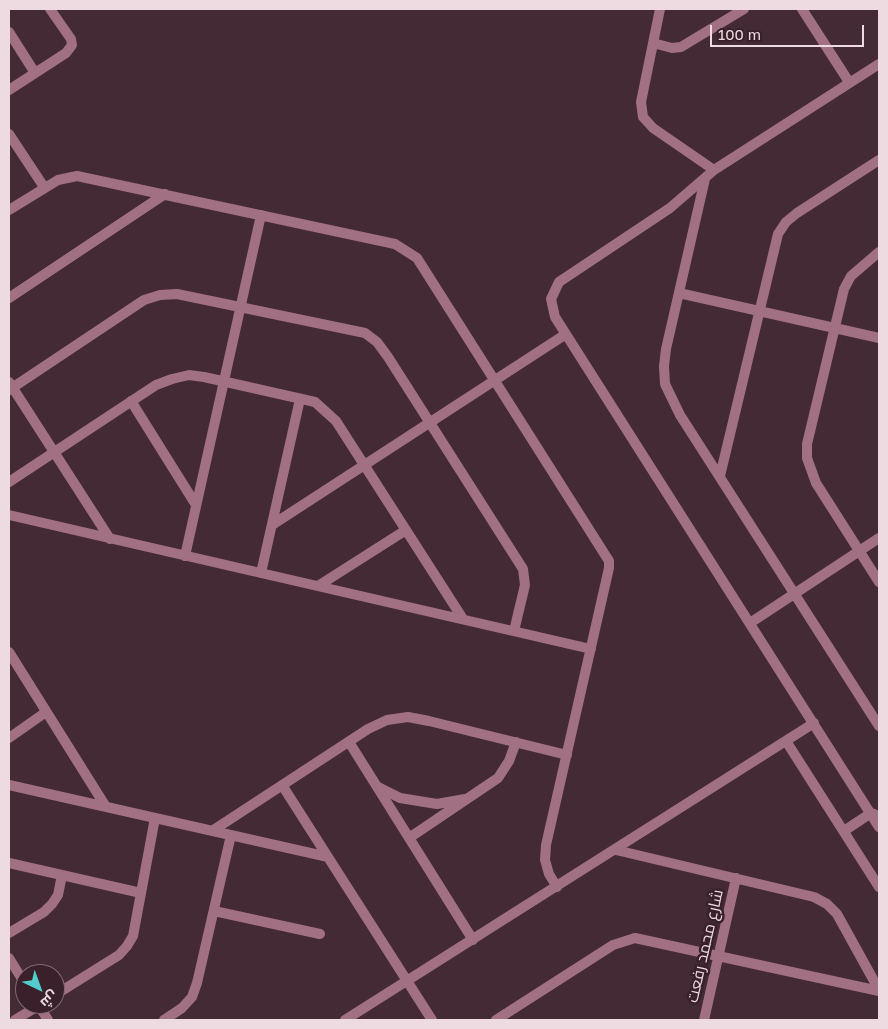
<!DOCTYPE html>
<html>
<head>
<meta charset="utf-8">
<style>
  body { margin:0 }
  #map { position:relative; width:888px; height:1029px; overflow:hidden; background:#442a34; font-family:"Golos Text",Cairo,sans-serif }
  canvas { display:block }
  .frame { position:absolute; inset:0; border:10px solid #eddbe1; pointer-events:none }
  .north { position:absolute; left:15px; top:964px; width:50px; height:50px; box-sizing:border-box; background:#39202a; border:1px solid #816b73; border-radius:50%; rotate:138deg; font-size:14px; font-weight:700; line-height:20px; text-align:center; color:#eddbe1 }
  .north::after { content:''; display:block; margin:auto; width:18px; height:22px; background:#53cdcb; clip-path:polygon(50% 0,100% 100%,50% 72%,0 100%) }
  .scale { position:absolute; left:710px; top:25px; width:154px; height:22px; box-sizing:border-box; border:2px solid #eddbe1; border-top:0; padding-left:6px; font-size:15px; line-height:18px; white-space:nowrap; color:#eddbe1; -webkit-text-stroke:4px #39202a; paint-order:stroke }
</style>
</head>
<body>
<div id="map">
<canvas width="888" height="1029"></canvas>
<div class="frame"></div>
<div class="north">ش</div>
<div class="scale">100 m</div>
</div>
<script>
const c = document.querySelector('canvas').getContext('2d');
c.lineJoin = 'round';
const poly = rows => new Path2D(rows.map(r => 'M' + r).join(''));
function stroke(path, color, width, dash) { c.strokeStyle = color; c.lineWidth = width; c.lineCap = dash ? 'butt' : 'round'; c.setLineDash(dash || []); c.stroke(path); }
function write(font, color, halo, rows, align = 'center') {
  c.font = font + ' "Golos Text",Cairo,sans-serif'; c.lineWidth = 5; c.setLineDash([]); c.textBaseline = 'middle'; c.strokeStyle = halo; c.fillStyle = color; for (const [text, x, y, turn = 0] of rows) {
    c.save(); c.translate(x, y); c.rotate((+turn || 0) * Math.PI / 180); c.textAlign = isNaN(turn) ? turn : align; if (halo) c.strokeText(text, 0, 0); c.fillText(text, 0, 0); c.restore();
  }
}
stroke(poly([
  [660,9,641,102,643,117,653,128,714,170],
  [802,9,849,82],
  [9,32,35,73],
  [653,43,672,48,681,47,744,9],
  [879,64,714,170,670,208,559,282,551,299,555,317,879,827],
  [9,90,66,53,72,45,71,39,50,9],
  [9,134,44,187],
  [705,179,666,349,664,366,665,384,680,415,879,726],
  [9,210,58,180,77,176,395,244,417,258,609,561,609,568,546,845,545,860,549,874,557,887],
  [879,252,851,276,844,289,807,444,807,458,816,483,879,582],
  [679,293,879,338],
  [9,298,165,194],
  [9,382,110,539],
  [9,390,144,300,160,295,177,294,365,333,377,342,388,357,523,569,525,585,514,631],
  [131,401,196,505],
  [720,476,778,234,786,222,797,213,879,160],
  [9,482,156,385,172,379,189,375,204,377,315,402,336,421,463,619],
  [9,515,591,649],
  [272,525,566,334],
  [185,556,261,215],
  [261,573,300,399],
  [318,586,406,530],
  [750,623,879,538],
  [9,652,106,807],
  [9,738,46,712],
  [786,741,879,887],
  [349,742,473,940],
  [9,785,328,857],
  [282,785,432,1020],
  [378,787,400,798,437,804,465,799],
  [212,831,368,729,387,720,408,717,429,721,567,755],
  [844,831,871,813,876,815],
  [409,838,498,778,509,761,516,742],
  [616,850,814,897,827,904,837,914,879,990],
  [9,863,141,893],
  [214,911,320,934],
  [9,933,44,912,52,904,58,895,62,875],
  [9,958,25,984],
  [55,995,119,955,127,946,133,936,155,818],
  [38,1004,48,1020],
  [15,1020,41,1004],
  [164,1020,182,1008,192,997,197,983,231,835],
  [345,1020,814,723],
  [496,1020,613,945,635,938,879,991],
  [704,1020,736,878]
]), '#a27083', 10);
write('16px', '#eddbe1', '#39202a', [
  ["شارع محمد رفعت",705,946,-77]
]);
</script>
</body>
</html>
